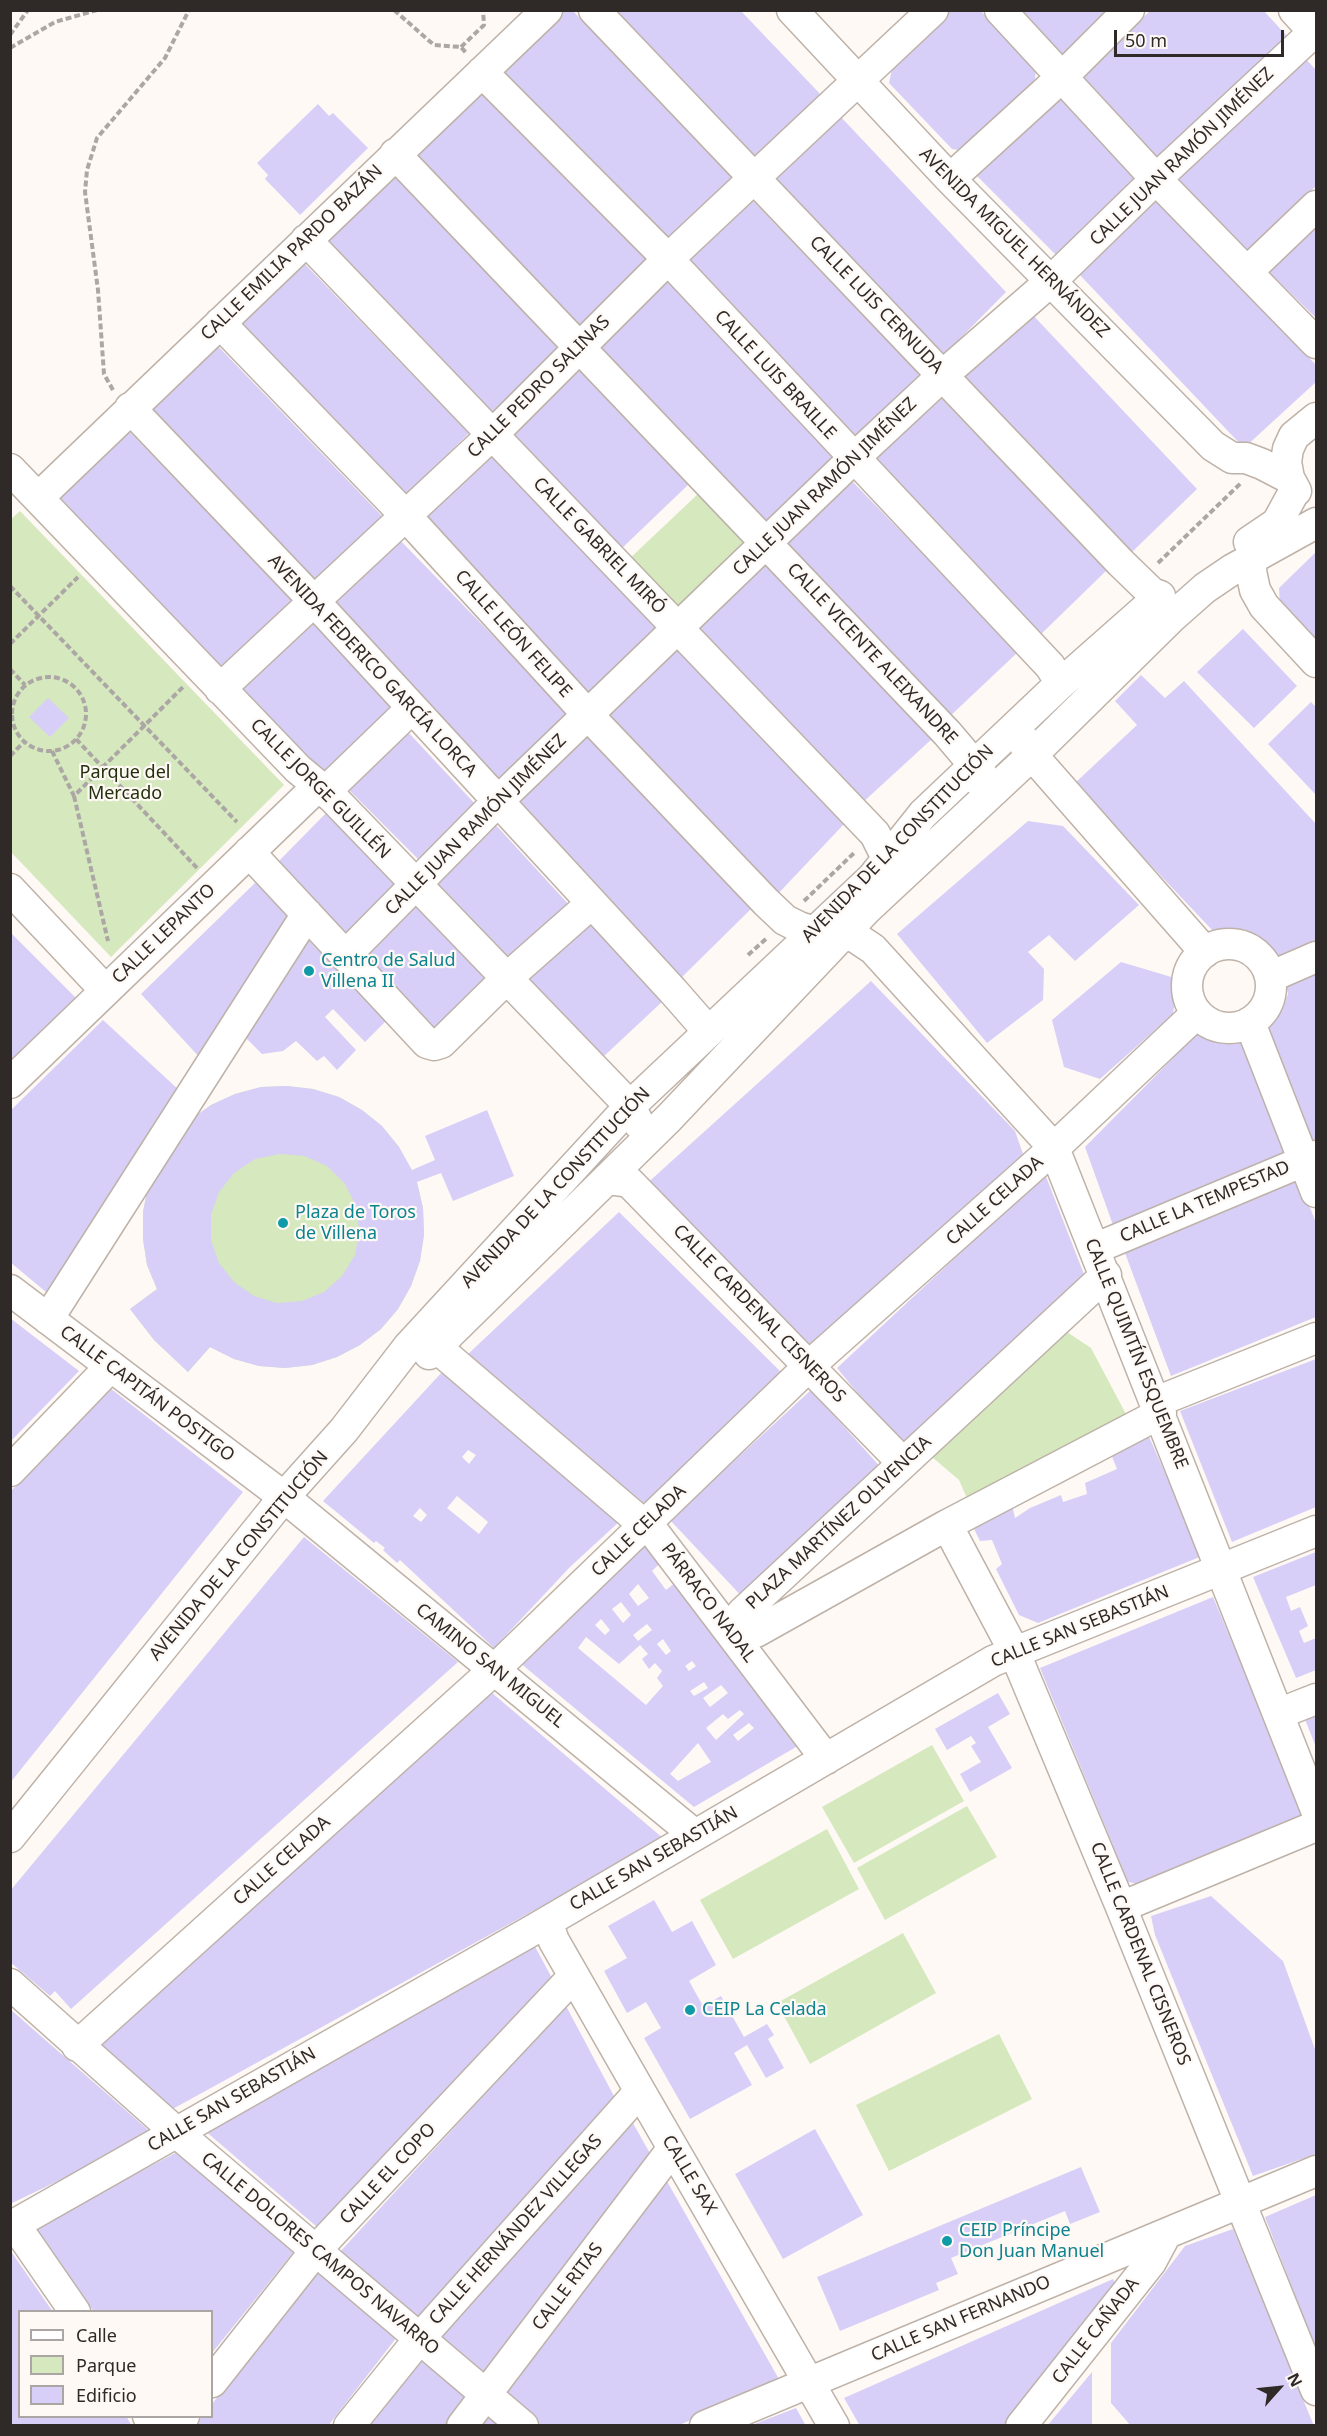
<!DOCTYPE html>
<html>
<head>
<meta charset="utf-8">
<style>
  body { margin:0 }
  #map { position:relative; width:1327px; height:2436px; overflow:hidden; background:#fef9f5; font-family:"Noto Sans",sans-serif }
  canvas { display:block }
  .frame { position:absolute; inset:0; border:12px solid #2f2a27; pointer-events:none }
  .legend { position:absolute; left:18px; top:2310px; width:195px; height:108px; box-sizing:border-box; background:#fef9f5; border:2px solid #aba6a3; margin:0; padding:8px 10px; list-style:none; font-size:18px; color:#2f2a27 }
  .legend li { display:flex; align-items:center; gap:12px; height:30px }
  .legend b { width:30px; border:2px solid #aba6a3 }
  .north { position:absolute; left:1249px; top:2358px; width:60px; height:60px; -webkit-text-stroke:4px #fef9f5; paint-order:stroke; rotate:63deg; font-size:16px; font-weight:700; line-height:24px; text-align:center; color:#2f2a27 }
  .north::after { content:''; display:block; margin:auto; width:21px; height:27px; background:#2f2a27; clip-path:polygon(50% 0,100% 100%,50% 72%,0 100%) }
  .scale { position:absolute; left:1114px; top:30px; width:170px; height:27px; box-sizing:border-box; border:3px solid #2f2a27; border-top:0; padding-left:8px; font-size:18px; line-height:21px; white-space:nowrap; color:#2f2a27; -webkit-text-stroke:4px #fef9f5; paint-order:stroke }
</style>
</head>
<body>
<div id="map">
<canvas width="1327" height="2436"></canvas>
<div class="frame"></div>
<ul class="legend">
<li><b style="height:8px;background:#fff"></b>Calle</li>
<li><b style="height:16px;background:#d5e8be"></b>Parque</li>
<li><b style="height:16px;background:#d7cff7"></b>Edificio</li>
</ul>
<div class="north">N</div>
<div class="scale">50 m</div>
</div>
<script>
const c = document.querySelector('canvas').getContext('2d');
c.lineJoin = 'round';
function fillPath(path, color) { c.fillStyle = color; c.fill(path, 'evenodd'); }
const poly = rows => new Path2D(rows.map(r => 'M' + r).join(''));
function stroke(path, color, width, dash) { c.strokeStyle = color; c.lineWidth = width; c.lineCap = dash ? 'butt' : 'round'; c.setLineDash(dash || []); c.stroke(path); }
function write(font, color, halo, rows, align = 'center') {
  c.font = font + ' "Noto Sans",sans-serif'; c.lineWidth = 4.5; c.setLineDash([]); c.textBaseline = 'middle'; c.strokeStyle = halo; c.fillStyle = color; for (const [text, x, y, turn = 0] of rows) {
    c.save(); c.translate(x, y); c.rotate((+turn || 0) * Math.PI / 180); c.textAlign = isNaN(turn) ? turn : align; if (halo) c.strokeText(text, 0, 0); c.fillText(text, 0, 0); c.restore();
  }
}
fillPath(poly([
  [699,493,745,540,674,614,626,562],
  [20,511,284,785,111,957,11,852,10,520],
  [287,1086,313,1089,339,1097,362,1110,382,1126,399,1147,417,1182,423,1208,424,1235,420,1261,411,1286,398,1309,381,1329,360,1345,337,1357,312,1365,285,1368,259,1366,234,1359,210,1347,188,1372,154,1340,130,1309,157,1289,147,1265,143,1239,143,1212,148,1186,190,1120,211,1105,235,1094,261,1087],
  [1061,1328,1091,1348,1128,1418,970,1505,959,1480,932,1457,943,1441],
  [932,1745,964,1801,854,1863,822,1807],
  [967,1806,997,1857,885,1920,857,1868],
  [827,1829,859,1889,733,1959,700,1900],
  [903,1933,936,1993,810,2064,777,2003],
  [999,2034,1032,2099,889,2171,856,2105]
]), '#d5e8be');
fillPath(poly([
  [563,10,572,10,736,180,663,248,499,71],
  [606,10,740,10,824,98,753,166],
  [949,10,980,10,1036,71,1034,86,965,151,952,149,889,83,892,69],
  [1018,10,1108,10,1061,56],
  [1151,10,1263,10,1287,36,1157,157,1078,80],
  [1303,56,1316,70,1316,186,1248,252,1175,182],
  [482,87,649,262,576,335,408,156],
  [1060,96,1137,179,1058,257,977,176],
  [318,104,329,116,333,113,368,148,300,215,265,179,268,175,257,163],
  [840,116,1006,292,938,361,769,180],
  [392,172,560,348,489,417,318,239],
  [1154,196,1316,365,1316,382,1244,448,1078,273],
  [752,200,921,376,853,444,681,265],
  [1316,224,1316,318,1268,271],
  [300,259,469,433,401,500,231,323],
  [665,278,835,457,764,525,593,349],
  [1030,312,1197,489,1131,553,958,375],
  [214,342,383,517,312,584,142,410],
  [577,366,689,484,619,551,505,434],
  [937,394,1107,570,1036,639,867,461],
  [124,426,295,603,221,673,52,493],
  [487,449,661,632,588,700,417,517],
  [850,479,1018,652,947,719,780,543],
  [397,537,567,712,496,784,326,603],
  [1316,552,1316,645,1280,606,1279,588],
  [763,562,933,738,861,804,691,630],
  [310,620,396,710,325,776,239,687],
  [1243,629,1297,686,1254,728,1197,672],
  [675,644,845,823,774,898,604,714],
  [1141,675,1165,698,1184,681,1316,824,1316,941,1277,958,1265,946,1244,937,1213,931,1074,784,1137,725,1115,701],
  [48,698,69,718,50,737,29,717],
  [1311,702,1316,707,1316,795,1268,744],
  [584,729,752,908,682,977,514,800],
  [408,732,477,806,421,862,347,788],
  [330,809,399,881,346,936,275,865],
  [1028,821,1063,826,1139,905,1075,961,1049,935,1028,952,1044,969,1043,1000,987,1043,897,934],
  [494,823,571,907,512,965,434,881],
  [256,882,296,915,202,1060,141,994],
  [418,901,495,977,436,1034,362,954],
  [589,921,663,1001,603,1057,527,977],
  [10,932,79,1001,10,1065],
  [303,934,386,1021,365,1042,333,1009,325,1017,356,1050,337,1070,324,1056,317,1061,296,1041,283,1051,262,1054,240,1032],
  [1121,962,1178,979,1173,1014,1100,1079,1064,1067,1052,1020],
  [1316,971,1316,1143,1312,1144,1268,1027,1282,1011,1288,994,1286,984],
  [871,981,1015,1131,1023,1154,810,1344,643,1187],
  [103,1020,179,1090,46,1292,10,1262,10,1111],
  [1198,1033,1242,1042,1288,1154,1113,1225,1085,1147],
  [287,1086,313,1089,339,1097,362,1110,382,1126,399,1147,412,1170,435,1160,425,1136,487,1110,514,1176,453,1201,441,1173,417,1182,423,1208,424,1235,420,1261,411,1286,398,1309,381,1329,360,1345,337,1357,312,1365,285,1368,259,1366,234,1359,210,1347,188,1372,154,1340,130,1309,157,1289,147,1265,143,1239,143,1212,148,1186,190,1120,211,1105,235,1094,261,1087],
  [280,1154,304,1156,327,1166,345,1184,356,1206,359,1231,355,1255,342,1276,324,1292,302,1301,277,1303,254,1296,234,1282,219,1263,211,1240,211,1215,219,1192,234,1173,255,1159],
  [1045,1174,1087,1282,906,1452,837,1368],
  [1297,1174,1316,1223,1316,1317,1171,1376,1122,1245],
  [619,1212,783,1374,651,1509,467,1355],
  [10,1318,79,1371,10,1442],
  [1316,1359,1316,1507,1232,1542,1180,1411],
  [443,1371,620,1521,570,1567,494,1648,400,1560,397,1563,383,1550,385,1548,376,1541,374,1543,323,1501],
  [468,1450,476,1455,469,1464,462,1457],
  [457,1496,488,1522,479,1534,447,1508],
  [420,1508,427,1515,421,1522,413,1516],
  [110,1388,243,1492,10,1783,10,1492],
  [811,1390,884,1471,747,1602,670,1520],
  [1146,1430,1202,1556,1038,1623,1019,1615,996,1569,1002,1564,992,1540,980,1541,970,1521,1012,1505,1015,1518,1030,1508,1061,1495,1063,1502,1087,1494,1085,1483,1117,1469,1109,1449],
  [304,1537,458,1662,71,2009,55,1991,50,1996,10,1962,10,1891],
  [646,1542,661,1562,652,1571,666,1590,676,1582,801,1744,694,1807,519,1662],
  [638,1584,649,1598,638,1606,629,1594],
  [621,1602,631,1615,623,1623,612,1609],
  [601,1619,610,1630,605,1635,595,1625],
  [647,1624,652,1630,638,1641,633,1635],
  [586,1637,619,1664,640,1645,648,1654,642,1659,649,1669,655,1663,662,1671,657,1678,663,1686,646,1705,578,1648],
  [663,1639,671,1651,666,1655,657,1644],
  [692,1661,696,1666,689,1671,685,1666],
  [704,1682,708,1688,694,1696,690,1691],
  [721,1685,728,1693,710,1707,703,1698],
  [740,1710,744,1714,716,1740,706,1728,723,1714,728,1719],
  [749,1723,754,1728,738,1741,733,1735],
  [698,1743,711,1762,678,1781,670,1774],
  [1316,1552,1316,1585,1286,1597,1291,1611,1300,1607,1308,1626,1299,1631,1304,1643,1316,1638,1316,1670,1296,1678,1253,1577],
  [1213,1597,1307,1820,1152,1887,1128,1882,1040,1668],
  [491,1692,664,1839,169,2111,99,2046],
  [998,1693,1010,1714,988,1727,1012,1768,970,1792,960,1774,981,1762,971,1746,976,1743,971,1736,947,1750,935,1729],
  [1316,1712,1316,1747,1304,1717],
  [1211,1896,1283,1961,1316,2052,1316,2154,1253,2176,1155,1935,1151,1916],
  [654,1900,672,1932,692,1921,716,1965,689,1981,703,2006,721,1996,744,2037,767,2024,774,2035,768,2039,784,2068,766,2078,747,2045,734,2053,752,2085,690,2119,644,2038,661,2028,646,2002,627,2013,604,1971,627,1958,608,1926],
  [532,1941,553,1980,317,2227,203,2129],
  [566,2006,615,2098,416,2319,338,2254],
  [10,2009,154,2135,10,2204],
  [629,2116,652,2157,486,2382,432,2338],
  [815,2129,863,2215,783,2259,735,2174],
  [179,2151,295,2250,212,2353,212,2312,94,2312,34,2228],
  [1081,2167,1100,2212,1070,2224,1065,2211,951,2258,958,2274,936,2283,939,2290,840,2331,817,2277],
  [664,2176,780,2381,677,2426,536,2426,499,2394],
  [1316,2195,1316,2350,1265,2217],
  [1233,2229,1314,2426,1131,2426,1111,2403,1111,2343,1185,2246],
  [10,2250,53,2312,20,2312,20,2416,126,2416,132,2426,10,2426],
  [320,2269,397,2337,328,2426,195,2426,202,2416,212,2416,212,2404],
  [1113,2279,1117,2287,1003,2426,860,2426,844,2398],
  [418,2356,468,2397,447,2426,363,2426],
  [1092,2372,1092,2426,1047,2426],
  [796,2408,806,2426,752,2426,752,2425],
  [485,2413,500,2426,476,2426]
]), '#d7cff7');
const minor = poly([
  [594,10,1121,563,1152,593,1160,596],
  [792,10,950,179,1213,446,1232,458,1246,458,1262,464,1289,478],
  [1000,10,1156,179,1316,343],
  [1294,10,1316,34],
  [482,72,668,259,1050,666,1057,677,1058,686],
  [395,154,947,733,981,773,979,781],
  [950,179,1063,76,1129,10],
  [306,240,875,834,886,856],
  [1247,272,1316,206],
  [220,323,406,516,588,715,766,902,785,920,799,927,815,932,827,931,855,937,873,949,1054,1148,1316,1810],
  [130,408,314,601,673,991,701,1023,704,1035],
  [10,469,298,769,333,798,630,1106,639,1124],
  [1296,491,1289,478,1286,462,1288,449,1294,436,1316,418],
  [38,498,547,10],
  [1249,542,1277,523,1295,490],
  [1252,557,1251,571,1255,590,1264,606,1316,662],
  [220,689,493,434,668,259,933,10],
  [1024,740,1026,748,1032,755,1205,952],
  [325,792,412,708],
  [249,852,427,1043,434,1045,441,1043,507,978,592,903],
  [10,889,105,990],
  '1187 986a42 42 0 1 1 84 0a42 42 0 1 1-84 0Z',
  [345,956,497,802,853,459,943,375,1051,281,1156,179,1316,30],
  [1270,977,1316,957],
  [1250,1023,1316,1192],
  [10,1083,318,786],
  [607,1179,629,1182,903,1463],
  [1094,1249,1316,1156],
  [1106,1275,742,1613,756,1632,947,1525,1161,1413],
  [10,1290,284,1497,695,1835],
  [48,1319,307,914],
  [436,1347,656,1535,826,1759],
  [429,1354,669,1118,867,909,1032,755,1171,618,1205,588,1233,569,1316,523],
  [1156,1402,1316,1338],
  [10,1471,111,1366],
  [947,1525,1014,1651,1121,1907,1316,2390],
  [1278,1714,1316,1699],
  [10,1837,284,1497,344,1430,408,1347,630,1106,872,878,923,814,1058,686,1160,596],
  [1121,1907,1316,1826],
  [547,1922,554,1941,640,2091,834,2426],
  [10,1984,176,2132,523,2426],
  [77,2046,495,1669,809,1366,1054,1148,1197,1013],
  [15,2225,75,2312],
  [10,2227,533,1930,993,1661,1316,1531],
  [212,2382,316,2250,574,1976],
  [148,2416,154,2426],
  [176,2426,184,2416],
  [349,2426,420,2338,640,2091],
  [462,2426,673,2148],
  [705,2426,1316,2171],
  [1021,2426,1151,2262,1166,2234]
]);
stroke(minor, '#beb2a8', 33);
stroke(poly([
  [394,10,434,45,461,47,467,54],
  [10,35,28,10],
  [461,47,484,25,483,10],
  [10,48,55,22,97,10],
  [113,390,104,374,98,290,85,192,87,170,97,138,165,58,189,10],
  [1158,563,1241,483],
  [10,586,237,822],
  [10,644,78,577],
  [10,669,25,685],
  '12 714a37 37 0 1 1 74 0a37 37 0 1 1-74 0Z',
  [76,739,197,868],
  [52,751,74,796,183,687],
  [10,756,24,742],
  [74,796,108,941],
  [804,901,855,852],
  [748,955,767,938]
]), '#aca7a4', 4, [6, 3]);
stroke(minor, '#fff', 30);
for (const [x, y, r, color] of [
  [309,971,6,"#0f9aa8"],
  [283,1223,6,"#0f9aa8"],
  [690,2010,6,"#0f9aa8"],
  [947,2241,6,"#0f9aa8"]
]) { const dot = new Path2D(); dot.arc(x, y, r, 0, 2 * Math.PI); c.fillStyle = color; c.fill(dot); stroke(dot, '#fef9f5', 2); }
write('18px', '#2f2a27', '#fef9f5', [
  ["CALLE JUAN RAMÓN JIMÉNEZ",1182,157,-44],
  ["AVENIDA MIGUEL HERNÁNDEZ",1014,243,45],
  ["CALLE EMILIA PARDO BAZÁN",292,253,-44],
  ["CALLE LUIS CERNUDA",876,305,46],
  ["CALLE LUIS BRAILLE",775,375,47],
  ["CALLE PEDRO SALINAS",539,387,-45],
  ["CALLE JUAN RAMÓN JIMÉNEZ",825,487,-44],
  ["CALLE GABRIEL MIRÓ",599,546,46],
  ["CALLE LEÓN FELIPE",513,634,48],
  ["CALLE VICENTE ALEIXANDRE",872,654,47],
  ["AVENIDA FEDERICO GARCÍA LORCA",372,666,47],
  ["CALLE JORGE GUILLÉN",320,789,45],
  ["CALLE JUAN RAMÓN JIMÉNEZ",476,825,-45],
  ["AVENIDA DE LA CONSTITUCIÓN",898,844,-46],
  ["CALLE LEPANTO",164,934,-44],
  ["AVENIDA DE LA CONSTITUCIÓN",556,1188,-47],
  ["CALLE CELADA",995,1201,-42],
  ["CALLE LA TEMPESTAD",1205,1202,-23],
  ["CALLE CARDENAL CISNEROS",759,1314,46],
  ["CALLE QUIMTÍN ESQUEMBRE",1136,1354,68],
  ["CALLE CAPITÁN POSTIGO",147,1394,37],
  ["PLAZA MARTÍNEZ OLIVENCIA",839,1523,-43],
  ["CALLE CELADA",639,1531,-44],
  ["AVENIDA DE LA CONSTITUCIÓN",239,1556,-50],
  ["PÁRRACO NADAL",708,1603,53],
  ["CALLE SAN SEBASTIÁN",1080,1627,-22],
  ["CAMINO SAN MIGUEL",490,1666,39],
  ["CALLE SAN SEBASTIÁN",654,1859,-30],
  ["CALLE CELADA",282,1861,-42],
  ["CALLE CARDENAL CISNEROS",1140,1954,68],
  ["CALLE SAN SEBASTIÁN",232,2100,-30],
  ["CALLE EL COPO",388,2174,-47],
  ["CALLE SAX",689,2175,59],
  ["CALLE HERNÁNDEZ VILLEGAS",516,2230,-48],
  ["CALLE DOLORES CAMPOS NAVARRO",320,2254,40],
  ["CALLE RITAS",568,2287,-53],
  ["CALLE SAN FERNANDO",961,2319,-23],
  ["CALLE CAÑADA",1096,2331,-52]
]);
write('18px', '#23300c', '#fef9f5', [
  ["Parque del",125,773],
  ["Mercado",125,794]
]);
write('18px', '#0d838f', '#fef9f5', [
  ["Centro de Salud",321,961],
  ["Villena II",321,982],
  ["Plaza de Toros",295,1213],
  ["de Villena",295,1234],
  ["CEIP La Celada",702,2010],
  ["CEIP Príncipe",959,2231],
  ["Don Juan Manuel",959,2252]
], 'left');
</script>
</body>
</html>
